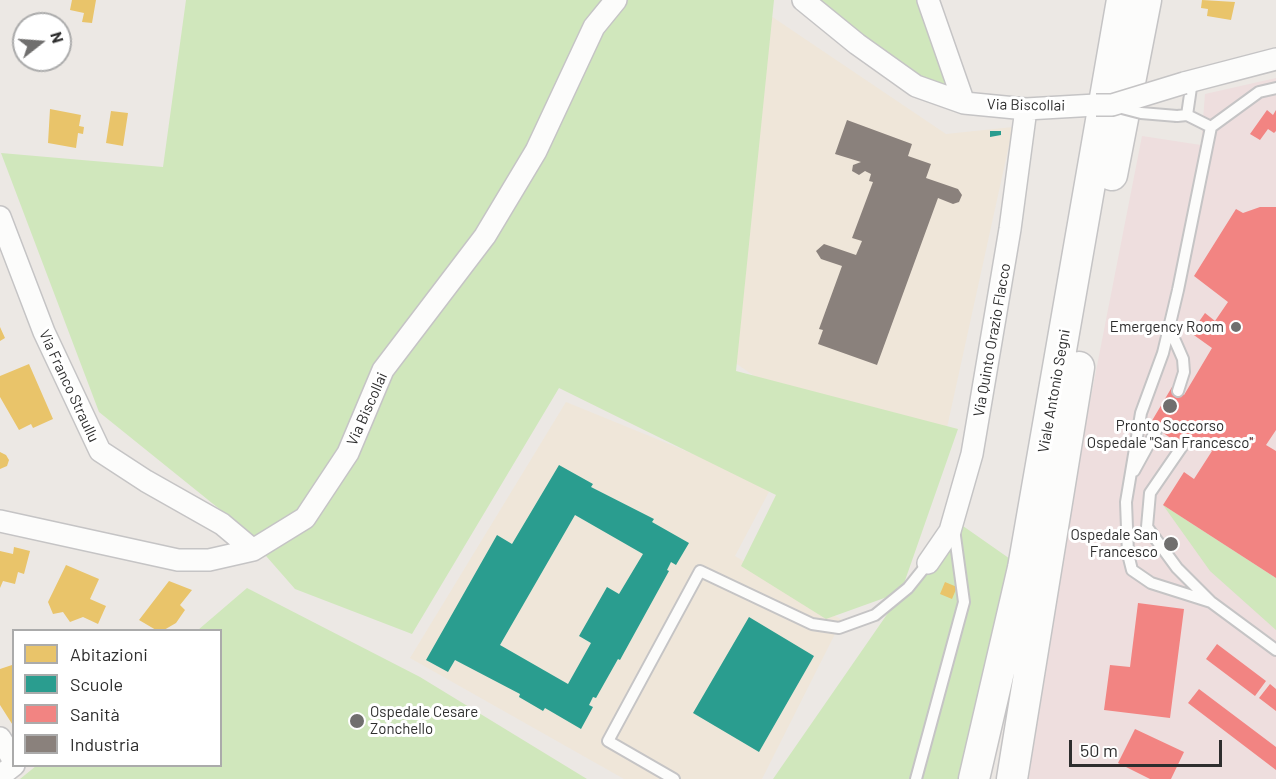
<!DOCTYPE html>
<html>
<head>
<meta charset="utf-8">
<style>
  body { margin:0 }
  #map { position:relative; width:1276px; height:779px; overflow:hidden; background:#ece8e4; font-family:Barlow,sans-serif }
  canvas { display:block }
  .legend { position:absolute; left:12px; top:629px; width:210px; height:138px; box-sizing:border-box; background:#fff; border:2px solid #ababab; margin:0; padding:8px 10px; list-style:none; font-size:18px; color:#2e2e2e }
  .legend li { display:flex; align-items:center; gap:12px; height:30px }
  .legend b { width:30px; border:2px solid #ababab }
  .north { position:absolute; left:12px; top:12px; width:60px; height:60px; box-sizing:border-box; background:#fff; border:2px solid #ababab; border-radius:50%; rotate:73deg; font-size:16px; font-weight:700; line-height:24px; text-align:center; color:#2e2e2e }
  .north::after { content:''; display:block; margin:auto; width:21px; height:27px; background:#706f6e; clip-path:polygon(50% 0,100% 100%,50% 72%,0 100%) }
  .scale { position:absolute; left:1069px; top:740px; width:153px; height:27px; box-sizing:border-box; border:3px solid #2e2e2e; border-top:0; padding-left:8px; font-size:18px; line-height:21px; white-space:nowrap; color:#2e2e2e; -webkit-text-stroke:4px #fff; paint-order:stroke }
</style>
</head>
<body>
<div id="map">
<canvas width="1276" height="779"></canvas>
<ul class="legend">
<li><b style="height:16px;background:#e9c46a"></b>Abitazioni</li>
<li><b style="height:16px;background:#2a9d8f"></b>Scuole</li>
<li><b style="height:16px;background:#f28482"></b>Sanità</li>
<li><b style="height:16px;background:#8a817c"></b>Industria</li>
</ul>
<div class="north">N</div>
<div class="scale">50 m</div>
</div>
<script>
const c = document.querySelector('canvas').getContext('2d');
c.lineJoin = 'round';
function fillPath(path, color) { c.fillStyle = color; c.fill(path, 'evenodd'); }
const poly = rows => new Path2D(rows.map(r => 'M' + r).join(''));
function stroke(path, color, width, dash) { c.strokeStyle = color; c.lineWidth = width; c.lineCap = dash ? 'butt' : 'round'; c.setLineDash(dash || []); c.stroke(path); }
function write(font, color, halo, rows, align = 'center') {
  c.font = font + ' Barlow,sans-serif'; c.lineWidth = 6; c.setLineDash([]); c.textBaseline = 'middle'; c.strokeStyle = halo; c.fillStyle = color; for (const [text, x, y, turn = 0] of rows) {
    c.save(); c.translate(x, y); c.rotate((+turn || 0) * Math.PI / 180); c.textAlign = isNaN(turn) ? turn : align; if (halo) c.strokeText(text, 0, 0); c.fillText(text, 0, 0); c.restore();
  }
}
fillPath(poly([
  [765,12,946,134,1013,127,946,432,773,389,731,360],
  [566,402,772,486,735,556,842,620,762,779,624,779,410,658]
]), '#efe6d9');
fillPath(poly([
  [1276,78,1276,779,1026,779,1085,427,1142,136,1201,145,1205,94]
]), '#eedede');
fillPath(poly([
  [186,0,774,0,736,371,958,429,901,592,826,619,741,566,776,495,559,388,412,634,295,589,238,524,99,412,1,153,163,167],
  [805,0,926,0,954,99],
  [1163,505,1276,578,1276,630,1210,571],
  [953,519,1013,561,961,779,773,779],
  [247,588,420,677,587,779,20,779,36,766,220,766,220,630,198,630]
]), '#d0e7bc');
fillPath(poly([
  [72,0,96,0,92,23,82,22,84,13,70,10],
  [1202,0,1235,2,1231,20,1207,16,1208,9,1201,8],
  [50,109,81,115,79,126,84,127,83,134,78,133,76,148,48,143],
  [111,111,128,113,123,146,106,143],
  [0,327,5,338,0,341],
  [29,364,53,419,33,428,31,424,19,430,0,397,0,376],
  [0,452,6,455,9,460,7,466,0,469],
  [14,547,30,551,24,574,18,572,15,584,3,581,0,588,0,551,13,554],
  [66,565,99,579,90,599,106,606,98,624,83,617,70,622,63,612,53,614,48,602],
  [169,581,192,590,180,605,185,610,176,623,164,630,156,630,139,620],
  [945,582,957,587,952,599,940,594],
  [12,665,14,667,14,727,0,705,0,669]
]), '#e9c46a');
fillPath(poly([
  [990,131,1001,131,1001,135,990,137],
  [559,465,593,484,591,487,654,519,652,522,689,543,676,565,671,562,667,570,669,571,620,660,618,659,596,698,593,697,589,705,593,707,581,729,545,708,543,711,519,697,520,694,455,660,448,672,426,660,497,535,512,544],
  [575,515,643,554,619,594,607,587,579,636,591,643,568,684,500,645],
  [749,617,814,656,759,752,693,713]
]), '#2a9d8f');
fillPath(poly([
  [1267,110,1273,115,1276,110,1276,131,1274,133,1268,129,1260,140,1250,134],
  [1260,207,1276,207,1276,430,1266,445,1276,451,1276,578,1163,505,1184,472,1194,479,1212,451,1183,434,1178,443,1150,424,1172,387,1184,395,1212,348,1191,333,1205,313,1215,321,1228,302,1194,276,1236,209,1243,213],
  [1138,603,1184,609,1170,718,1104,710,1110,665,1130,667],
  [1217,644,1266,681,1255,696,1206,659],
  [1270,684,1276,689,1276,711,1259,698],
  [1199,689,1276,747,1276,770,1188,703],
  [1135,729,1184,752,1171,779,1150,779,1118,763]
]), '#f28482');
fillPath(poly([
  [847,120,912,144,908,156,931,164,926,178,958,189,962,195,959,202,953,204,938,198,877,365,818,344,823,330,819,329,842,266,821,259,816,251,824,244,856,255,862,241,852,238,873,182,869,181,871,174,865,171,859,175,852,171,853,165,861,162,835,154]
]), '#8a817c');
const lane = poly([
  [1187,115,1192,81],
  [1177,116,1187,115,1211,127],
  [1169,327,1183,359,1184,372,1178,391],
  [1183,445,1150,493,1147,527,1177,568,1211,602,1276,650],
  [1134,471,1157,429],
  [1211,602,1151,583,1132,570,1128,554,1126,502,1141,413,1163,353,1178,290,1211,127,1259,92,1276,88],
  [674,779,608,741,700,571,812,624,839,628,875,615,908,588,928,563],
  [916,779,964,602,954,529]
]);
const street = poly([
  [803,0,857,44,916,86,964,103,1026,109,1096,105],
  [928,0,964,103],
  [1184,83,1276,59],
  [0,217,44,332,100,451,146,481,222,524,253,550],
  [0,521,178,560,209,560,253,550,305,518,348,453,383,370,485,236,536,151,594,27,616,0],
  [928,563,950,531,972,454,1010,229,1026,109],
  [0,738,14,761],
  [0,776,14,765]
]);
const secondary = poly([
  [1112,175,1146,0],
  [974,779,1023,568,1122,0],
  [1012,779,1079,367]
]);
stroke(lane, '#c5c4c5', 14);
stroke(street, '#c5c4c5', 24);
stroke(secondary, '#c5c4c5', 33);
stroke(lane, '#fcfcfb', 10);
stroke(street, '#fcfcfb', 21);
stroke(secondary, '#fcfcfb', 30);
const laneBridge = poly([
  [1118,107,1141,113,1177,116]
]);
const streetBridge = poly([
  [1096,105,1112,105,1184,83]
]);
stroke(laneBridge, '#c5c4c5', 14, []);
stroke(streetBridge, '#c5c4c5', 24, []);
stroke(laneBridge, '#fcfcfb', 10);
stroke(streetBridge, '#fcfcfb', 21);
for (const [x, y, r, color] of [
  [1236,327,6,"#706f6e"],
  [1170,406,8,"#706f6e"],
  [1171,544,8,"#706f6e"],
  [357,721,8,"#706f6e"]
]) { const dot = new Path2D(); dot.arc(x, y, r, 0, 2 * Math.PI); c.fillStyle = color; c.fill(dot); stroke(dot, '#fff', 2); }
write('15px', '#2e2e2e', '#fff', [
  ["Via Biscollai",1026,105,1],
  ["Via Quinto Orazio Flacco",992,340,-80],
  ["Via Franco Straullu",69,386,65],
  ["Viale Antonio Segni",1054,391,-80],
  ["Via Biscollai",367,409,-66]
]);
write('15px', '#2e2e2e', '#fff', [
  ["Emergency Room",1224,327],
  ["Pronto Soccorso",1170,426,"center"],
  ["Ospedale \"San Francesco\"",1170,443,"center"],
  ["Ospedale San",1158,535],
  ["Francesco",1158,552],
  ["Ospedale Cesare",370,712,"left"],
  ["Zonchello",370,729,"left"]
], 'right');
</script>
</body>
</html>
